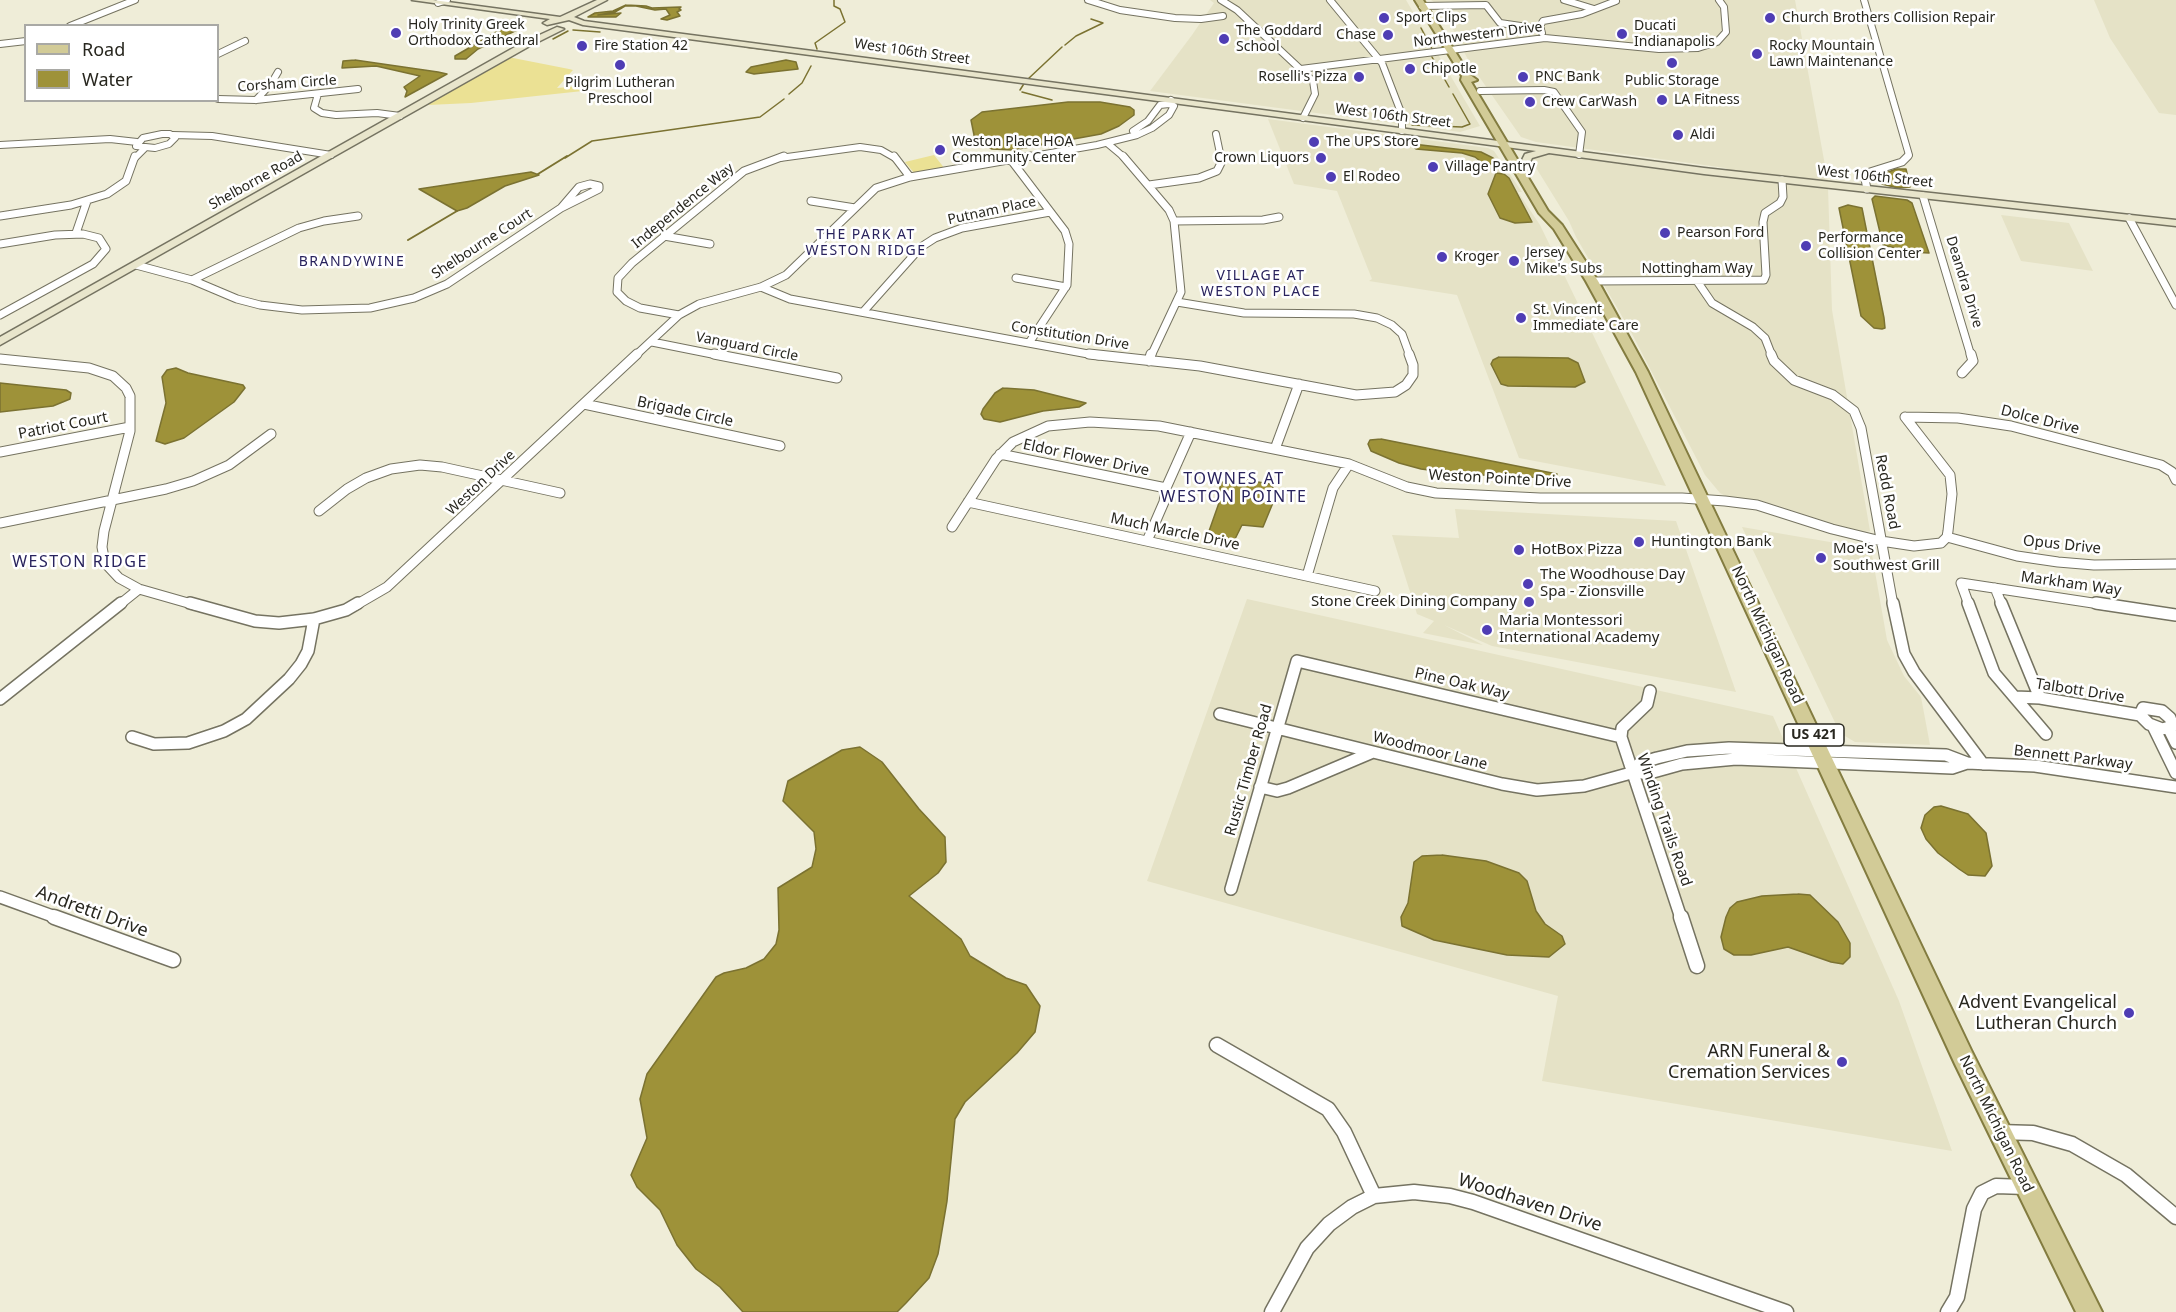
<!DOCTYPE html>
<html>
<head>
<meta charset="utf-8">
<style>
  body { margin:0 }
  #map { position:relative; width:2176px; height:1312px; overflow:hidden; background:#efedd8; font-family:"Noto Sans",sans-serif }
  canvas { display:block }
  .legend { position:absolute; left:24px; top:24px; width:195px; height:78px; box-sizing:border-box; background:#fff; border:2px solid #a9a9a5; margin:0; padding:8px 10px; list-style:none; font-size:18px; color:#28271f }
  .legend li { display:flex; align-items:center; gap:12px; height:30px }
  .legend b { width:30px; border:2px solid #a9a9a5 }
</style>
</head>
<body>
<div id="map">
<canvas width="2176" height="1312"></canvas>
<ul class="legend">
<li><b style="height:8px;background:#d2cb97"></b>Road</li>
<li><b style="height:16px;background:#9e9239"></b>Water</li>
</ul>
</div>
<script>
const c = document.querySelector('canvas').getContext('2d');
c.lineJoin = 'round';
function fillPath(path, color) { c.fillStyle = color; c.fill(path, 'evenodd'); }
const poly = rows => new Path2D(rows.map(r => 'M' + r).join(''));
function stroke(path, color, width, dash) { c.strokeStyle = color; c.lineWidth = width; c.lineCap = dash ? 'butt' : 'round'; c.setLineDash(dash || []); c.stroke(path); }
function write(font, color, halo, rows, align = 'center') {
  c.font = font + ' "Noto Sans",sans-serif'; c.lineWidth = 5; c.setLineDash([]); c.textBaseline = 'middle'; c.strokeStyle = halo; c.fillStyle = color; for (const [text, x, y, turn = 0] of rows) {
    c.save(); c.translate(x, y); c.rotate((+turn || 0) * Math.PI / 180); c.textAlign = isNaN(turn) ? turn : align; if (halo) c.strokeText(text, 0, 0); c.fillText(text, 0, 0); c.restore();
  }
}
fillPath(poly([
  [1210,0,1406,0,1480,126,1460,132,1150,91,1192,35,1214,3],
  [1431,0,1795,0,1828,182,1727,171,1726,168,1536,142,1521,137,1471,65,1464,52,1465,46,1438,9,1442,8],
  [2094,0,2176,0,2176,115,2159,113,2110,38],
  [1268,119,1488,148,1494,151,1522,192,1518,192,1540,225,1666,486,1519,458,1457,295,1369,281,1372,279,1337,191,1294,184],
  [1540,153,1735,179,1828,188,1832,310,1870,531,1860,533,1773,504,1727,497,1720,493,1705,475,1630,330,1576,237,1569,221,1535,166,1532,158],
  [2001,215,2069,223,2093,271,2021,261],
  [1455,509,1676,521,1736,692,1492,646,1444,625,1483,645,1423,633,1434,621,1417,614,1392,535,1459,538],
  [1742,527,1871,549,1887,640,1904,676,1921,697,1930,745,1855,742,1840,733],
  [1247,599,1773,716,1899,1001,1952,1151,1542,1081,1558,996,1147,881]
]), '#e5e2c6');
fillPath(poly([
  [508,57,569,69,573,70,557,88,582,86,592,90,471,103,428,105],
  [934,155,945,169,915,174,905,162]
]), '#ebe194');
const water = poly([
  [626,5,646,6,652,8,680,7,681,7,679,9,681,10,677,12,680,16,667,20,661,19,670,15,666,9,655,10,636,6,625,6,615,12,598,15,621,13,616,17,588,17,595,13,613,11,626,5],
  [512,23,519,23,517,30,478,49,466,59,455,59,455,56,512,23],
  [355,60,438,72,447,74,405,97,407,91,404,87,420,76,376,66,342,68,343,61,355,60],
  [786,60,796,62,798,69,754,74,746,72,751,67,786,60],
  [1068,102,1100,102,1130,107,1134,110,1134,115,1119,126,1101,134,1013,150,992,149,975,140,971,120,982,112,1068,102],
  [1413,144,1481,152,1493,158,1496,162,1494,164,1484,164,1475,157,1462,153,1416,149,1411,145,1413,144],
  [1896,169,1906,169,1910,187,1898,188,1882,184,1880,179,1886,173,1896,169],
  [531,172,539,175,505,186,467,208,457,211,419,189,531,172],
  [1496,173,1504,174,1509,178,1532,222,1515,223,1500,218,1488,194,1496,173],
  [1875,196,1907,200,1912,203,1929,253,1911,252,1883,245,1872,199,1875,196],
  [1848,205,1862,208,1884,318,1885,328,1882,329,1874,328,1861,316,1839,208,1848,205],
  [1499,357,1568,358,1578,363,1585,382,1575,387,1508,386,1501,384,1491,364,1493,360,1499,357],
  [176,368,188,373,243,385,245,388,234,402,184,438,165,444,156,441,166,403,162,377,167,370,176,368],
  [0,383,66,390,71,393,70,399,53,406,0,412,0,383],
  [1003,388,1034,390,1086,403,1079,407,1043,411,1000,422,984,419,981,414,983,409,995,393,1003,388],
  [1381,439,1557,474,1550,478,1460,474,1421,469,1399,463,1371,451,1368,444,1370,440,1381,439],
  [1228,477,1270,484,1277,493,1263,527,1242,525,1235,539,1229,541,1214,538,1208,534,1220,500,1220,485,1228,477],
  [860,747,882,762,919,809,945,837,946,862,938,873,909,896,961,939,970,956,1006,978,1026,985,1040,1006,1035,1032,1017,1053,965,1102,955,1119,947,1201,938,1254,929,1278,906,1303,897,1312,743,1312,720,1287,696,1269,677,1245,660,1210,637,1187,631,1175,647,1138,640,1099,647,1074,716,977,724,973,746,968,764,959,776,944,779,930,778,888,812,867,816,849,814,832,783,801,788,781,842,750,860,747],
  [1941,806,1968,814,1986,833,1992,866,1985,876,1968,875,1959,869,1938,853,1926,839,1921,828,1925,815,1934,807,1941,806],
  [1442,855,1486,861,1519,873,1527,881,1536,911,1545,924,1562,936,1565,944,1549,957,1507,955,1434,940,1402,926,1401,917,1408,903,1414,862,1422,856,1442,855],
  [1798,894,1810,895,1838,922,1850,943,1850,957,1843,964,1831,962,1788,947,1751,955,1734,955,1724,949,1721,937,1726,917,1730,908,1737,902,1762,896,1798,894]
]);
fillPath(water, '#9e9239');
stroke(water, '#7b7231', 1.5);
stroke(poly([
  [1421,28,1432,49],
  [573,30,600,32],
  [553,39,568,31],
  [1065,45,1076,36,1103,23,1091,19],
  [657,47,662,47],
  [745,47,826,57],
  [817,49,815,43,845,22,840,9,834,6,834,0],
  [1432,57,1449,87],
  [1028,79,1062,47],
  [1020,90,1025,82],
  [1022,92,1052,100],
  [789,94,802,83,811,66],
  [1412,125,1462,127,1470,124,1453,94],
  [565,158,592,141,760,117,784,99]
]), '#7b7231', 1.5);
stroke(poly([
  [538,174,567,156],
  [408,240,457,211]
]), '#7b7231', 2);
const streetFar4 = poly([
  [1088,0,1120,10,1175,18,1201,19,1223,16],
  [1221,0,1237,10,1313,81,1315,94,1303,118],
  [1330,0,1382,63,1402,115,1402,131],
  [1564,0,1594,9],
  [1864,0,1909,155,1906,158],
  [438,3,447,0],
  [1422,6,1486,5,1500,23,1541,29],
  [70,26,135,0],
  [1542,33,1540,26,1543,21,1582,14,1616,1],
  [0,44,26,41],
  [218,54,245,41],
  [1301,69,1545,38,1659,49,1698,48,1717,42,1726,32,1724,7,1719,0],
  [1480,91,1544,90,1554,92,1582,132,1579,155],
  [318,94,314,108,322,113,336,115,377,113,400,116],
  [218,99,256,100,358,89],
  [256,100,271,84,278,72],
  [1133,131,1148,121,1160,105,1169,104,1171,100],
  [162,134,170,134,175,138,169,144,155,148,136,146,143,138,162,134],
  [1216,134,1221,158],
  [173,135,212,136,331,155],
  [1107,143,1125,158],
  [0,145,110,139,137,142],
  [135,158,145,148],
  [780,158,860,147,881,150,895,158],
  [1022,158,1097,145,1137,135,1152,128,1169,115,1174,106,1169,104]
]);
const streetFar3 = poly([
  [894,156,910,177],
  [1123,156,1169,210,1174,221,1181,292,1151,356],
  [1011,160,1065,231,1069,244,1067,285,1029,343],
  [590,184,599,186,599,189,561,208,579,187,590,184],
  [1149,185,1199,178,1217,171,1222,161,1221,156],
  [1867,189,1865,179,1870,172,1902,162,1908,156],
  [1923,196,1971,356],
  [811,201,855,208],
  [0,216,71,205,107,194,126,181,135,156],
  [2129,218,2176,305],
  [1174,221,1263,220,1279,217],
  [76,233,87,201],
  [664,236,710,244],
  [0,244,55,235,83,234,99,238,106,249,93,264,0,315],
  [136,265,192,280,237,299,260,305,302,310,370,308,414,298,447,284,561,208],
  [1016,278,1066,287],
  [192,280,299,228,324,221,358,216],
  [1592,281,1764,280,1766,275,1763,222,1765,213,1780,203,1783,197,1782,180],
  [1697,281,1712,303,1753,327,1765,338,1772,356],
  [761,287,790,299,1099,356],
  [1177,302,1244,313,1354,314,1377,318,1392,325,1402,334,1410,356],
  [863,312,921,247,935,238,962,228,1050,212],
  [679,315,640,308,626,301,617,292,618,278,632,263,744,171,784,156],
  [652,342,722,356],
  [635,356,679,315,699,304,761,287,786,275,876,188,910,177,1031,156]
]);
const streetFar2 = poly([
  [714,354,837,378],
  [1089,354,1200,366,1356,395,1395,392,1406,385,1413,375,1413,365,1409,354],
  [1771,354,1774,361,1794,380,1833,395,1854,411,1861,428,1893,605],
  [0,359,89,368,113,376,126,388,130,396,130,431,104,531,102,547,105,563,119,578,139,589,195,605],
  [1149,361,1151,354],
  [1962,373,1973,361,1971,354],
  [584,404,780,446],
  [1905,417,1958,418,2011,426,2161,465,2172,472,2176,480],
  [1275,449,1299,384],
  [0,452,130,427],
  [1000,454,1166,488],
  [968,502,1375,591],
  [319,511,347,489,366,478,391,469,420,465,442,467,560,493],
  [0,523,166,489,193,481,229,465,271,434],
  [952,527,996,459,1013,442,1048,426,1090,422,1159,426,1349,464,1407,487,1436,493,1540,498,1682,498,1725,501,1757,505,1832,529,1881,541,1914,546,1941,543,1947,537,1948,531,1952,494,1950,475,1905,417],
  [1947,537,2017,556,2058,562,2094,565,2176,564],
  [1147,541,1164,502,1166,488,1191,432],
  [1307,576,1333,488,1349,464],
  [1995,588,2002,605],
  [119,605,139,589],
  [356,605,387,587,637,354],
  [1969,605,1961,583,2106,605]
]);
const streetFar1 = poly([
  [190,603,255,621,279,623,314,619,346,610,358,603],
  [1893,603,1904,654,1914,672,1983,764],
  [1968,603,1994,673,2046,734],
  [2001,603,2040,698],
  [2096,603,2176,615],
  [1650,691,1647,704,1622,728,1621,737,1681,918],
  [2015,697,2040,698,2140,715],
  [0,699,121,603],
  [2143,708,2162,711,2170,718,2173,726,2162,729,2149,724,2140,715,2143,708],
  [1220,714,1502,784,1537,790,1584,786,1631,773,1640,763,1657,758,1687,751,1729,748,1946,755,1967,763,2035,766,2176,787],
  [2153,726,2176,773],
  [2169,729,2176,743],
  [132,737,154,744,188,743,224,731,246,719,289,679,301,664,308,651,314,619],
  [1635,771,1646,774,1682,764,1736,759,1952,768,1967,763],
  [1260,787,1277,791,1288,788,1373,752],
  [1231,889,1297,661,1621,737],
  [0,897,58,918]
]);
const street = poly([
  [54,917,173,960],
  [1681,917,1697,966],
  [1217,1045,1328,1109,1344,1132,1374,1196],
  [1999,1132,2033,1133,2072,1144,2126,1175,2176,1217],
  [1272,1312,1307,1248,1329,1224,1352,1207,1374,1196,1414,1192,1450,1196,1473,1202,1786,1312],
  [1948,1312,1957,1297,1974,1209,1982,1193,1996,1186,2026,1187]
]);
const secondary = poly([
  [412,0,433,0,560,17,597,0,607,0,574,17,584,21,1704,168,2176,220,2176,226,1704,174,1549,153,1532,158,1528,166,1525,167,1520,164,1525,154,1536,151,583,25,569,20,547,25,543,23,550,19,412,0],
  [557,27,564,29,528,47,0,345,0,337,522,43,557,27]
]);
const primary = poly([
  [1415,0,1423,0,1469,74,1477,80,1471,82,1548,211,1562,225,1598,281,1648,372,1971,1050,2102,1312,2076,1312,1955,1064,1636,372,1586,281,1554,229,1539,213,1461,80,1462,76,1415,0]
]);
stroke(streetFar4, '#757361', 8);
stroke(streetFar3, '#757361', 9);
stroke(streetFar2, '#757361', 11);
stroke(streetFar1, '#757361', 14);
stroke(street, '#757361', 17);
stroke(secondary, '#757361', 3);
stroke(primary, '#837c40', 4);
stroke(streetFar4, '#fff', 6);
stroke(streetFar3, '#fff', 7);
stroke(streetFar2, '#fff', 9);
stroke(streetFar1, '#fff', 11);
stroke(street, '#fff', 14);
fillPath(secondary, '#e8e5cb');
fillPath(primary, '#d2cb97');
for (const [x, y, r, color] of [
  [1384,18,6,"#4f3db4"],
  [1770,18,6,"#4f3db4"],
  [396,33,6,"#4f3db4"],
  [1622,34,6,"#4f3db4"],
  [1388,35,6,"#4f3db4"],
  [1224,39,6,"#4f3db4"],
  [582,46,6,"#4f3db4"],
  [1757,54,6,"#4f3db4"],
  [1672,63,6,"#4f3db4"],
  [620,65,6,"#4f3db4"],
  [1410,69,6,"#4f3db4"],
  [1359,77,6,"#4f3db4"],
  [1523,77,6,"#4f3db4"],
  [1662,100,6,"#4f3db4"],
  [1530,102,6,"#4f3db4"],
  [1678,135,6,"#4f3db4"],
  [1314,142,6,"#4f3db4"],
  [940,150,6,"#4f3db4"],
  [1321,158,6,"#4f3db4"],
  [1433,167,6,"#4f3db4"],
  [1331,177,6,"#4f3db4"],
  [1665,233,6,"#4f3db4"],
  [1806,246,6,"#4f3db4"],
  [1442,257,6,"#4f3db4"],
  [1514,261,6,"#4f3db4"],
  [1521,318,6,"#4f3db4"],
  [1639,542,6,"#4f3db4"],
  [1519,550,6,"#4f3db4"],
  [1821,558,6,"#4f3db4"],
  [1528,584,6,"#4f3db4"],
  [1529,602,6,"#4f3db4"],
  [1487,630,6,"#4f3db4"],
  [2129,1013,6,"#4f3db4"],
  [1842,1062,6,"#4f3db4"]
]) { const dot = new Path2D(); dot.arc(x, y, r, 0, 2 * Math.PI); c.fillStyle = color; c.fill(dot); stroke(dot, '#fff', 2); }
write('14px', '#28271f', '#fff', [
  ["Sport Clips",1396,18],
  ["Church Brothers Collision Repair",1782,18],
  ["Holy Trinity Greek",408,25],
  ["Orthodox Cathedral",408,41],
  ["Ducati",1634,26],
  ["Indianapolis",1634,42],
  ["The Goddard",1236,31],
  ["School",1236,47],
  ["Chase",1376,35,"right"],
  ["Fire Station 42",594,46],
  ["Rocky Mountain",1769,46],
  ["Lawn Maintenance",1769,62],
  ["Chipotle",1422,69],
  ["Roselli's Pizza",1347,77,"right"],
  ["PNC Bank",1535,77],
  ["Public Storage",1672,81,"center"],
  ["Pilgrim Lutheran",620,83,"center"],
  ["Preschool",620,99,"center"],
  ["LA Fitness",1674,100],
  ["Crew CarWash",1542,102],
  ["Aldi",1690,135],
  ["Weston Place HOA",952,142],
  ["Community Center",952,158],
  ["The UPS Store",1326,142],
  ["Crown Liquors",1309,158,"right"],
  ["Village Pantry",1445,167],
  ["El Rodeo",1343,177],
  ["Pearson Ford",1677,233],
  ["Performance",1818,238],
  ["Collision Center",1818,254],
  ["Jersey",1526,253],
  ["Mike's Subs",1526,269],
  ["Kroger",1454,257],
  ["St. Vincent",1533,310],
  ["Immediate Care",1533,326]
], 'left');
write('14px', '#28271f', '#fff', [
  ["Northwestern Drive",1478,35,-7],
  ["West 106th Street",912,52,8],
  ["Corsham Circle",287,84,-4],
  ["West 106th Street",1393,116,7],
  ["West 106th Street",1875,177,6],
  ["Shelborne Road",256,181,-29],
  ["Independence Way",683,206,-39],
  ["Putnam Place",992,211,-12],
  ["Shelbourne Court",482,244,-33],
  ["Nottingham Way",1697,269],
  ["Deandra Drive",1964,282,73],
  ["Constitution Drive",1070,336,9],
  ["Vanguard Circle",747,347,11],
  ["Weston Drive",481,483,-43]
]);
c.letterSpacing = '1.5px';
write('14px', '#29235d', '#fff', [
  ["THE PARK AT",866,235],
  ["WESTON RIDGE",866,251],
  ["BRANDYWINE",352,262],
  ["VILLAGE AT",1261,276],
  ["WESTON PLACE",1261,292]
]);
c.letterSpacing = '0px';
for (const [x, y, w] of [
  [1814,735,60]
]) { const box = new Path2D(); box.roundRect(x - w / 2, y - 11, w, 22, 4.5); c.fillStyle = '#fff'; c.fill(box); stroke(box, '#28271f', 1.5); }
write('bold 14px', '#28271f', null, [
  ["US 421",1814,735]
]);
write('15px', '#28271f', '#fff', [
  ["Brigade Circle",685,412,12],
  ["Dolce Drive",2040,420,14],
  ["Patriot Court",63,426,-11],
  ["Eldor Flower Drive",1086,458,12],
  ["Weston Pointe Drive",1500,479,3],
  ["Redd Road",1887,492,79],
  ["Much Marcle Drive",1175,532,12],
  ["Opus Drive",2062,545,6],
  ["Markham Way",2071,584,8],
  ["North Michigan Road",1767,635,65],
  ["Pine Oak Way",1462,684,13],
  ["Talbott Drive",2080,691,9],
  ["Woodmoor Lane",1430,751,14],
  ["Bennett Parkway",2073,758,7],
  ["Rustic Timber Road",1249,770,-74],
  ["Winding Trails Road",1664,820,71],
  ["North Michigan Road",1996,1124,64]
]);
write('15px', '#28271f', '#fff', [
  ["Huntington Bank",1651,542],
  ["Moe's",1833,549],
  ["Southwest Grill",1833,566],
  ["HotBox Pizza",1531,550],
  ["The Woodhouse Day",1540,575],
  ["Spa - Zionsville",1540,592],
  ["Stone Creek Dining Company",1517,602,"right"],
  ["Maria Montessori",1499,621],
  ["International Academy",1499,638]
], 'left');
c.letterSpacing = '1.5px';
write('16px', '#29235d', '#fff', [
  ["TOWNES AT",1234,479],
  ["WESTON POINTE",1234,497],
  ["WESTON RIDGE",80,562]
]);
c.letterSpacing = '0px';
write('18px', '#28271f', '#fff', [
  ["Andretti Drive",92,912,20],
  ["Woodhaven Drive",1530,1203,18]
]);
write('18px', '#28271f', '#fff', [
  ["Advent Evangelical",2117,1003],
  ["Lutheran Church",2117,1024],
  ["ARN Funeral &",1830,1052],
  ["Cremation Services",1830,1073]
], 'right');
</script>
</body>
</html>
